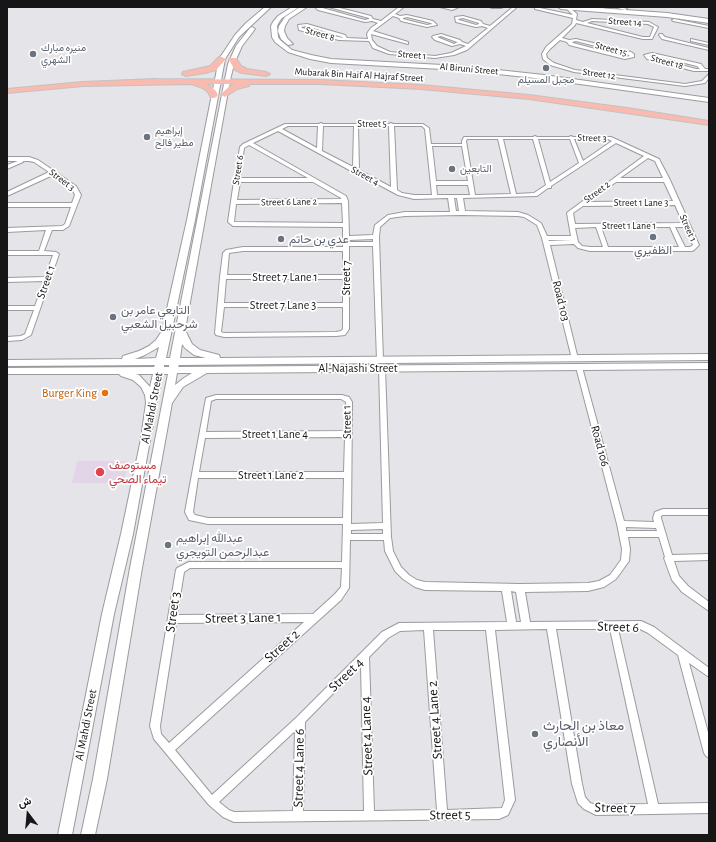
<!DOCTYPE html>
<html>
<head>
<meta charset="utf-8">
<style>
  body { margin:0 }
  #map { position:relative; width:716px; height:842px; overflow:hidden; background:#e5e4e8; font-family:"Alegreya Sans",Vazirmatn,sans-serif }
  canvas { display:block }
  .frame { position:absolute; inset:0; border:8px solid #161617; pointer-events:none }
  .north { position:absolute; left:8px; top:794px; width:40px; height:40px; -webkit-text-stroke:3px #fff; paint-order:stroke; rotate:344deg; font-size:11px; font-weight:700; line-height:16px; text-align:center; color:#161617 }
  .north::after { content:''; display:block; margin:auto; width:14px; height:18px; background:#161617; clip-path:polygon(50% 0,100% 100%,50% 72%,0 100%) }
</style>
</head>
<body>
<div id="map">
<canvas width="716" height="842"></canvas>
<div class="frame"></div>
<div class="north">ش</div>
</div>
<script>
const c = document.querySelector('canvas').getContext('2d');
c.lineJoin = 'round';
function fillPath(path, color) { c.fillStyle = color; c.fill(path, 'evenodd'); }
const poly = rows => new Path2D(rows.map(r => 'M' + r).join(''));
function stroke(path, color, width, dash) { c.strokeStyle = color; c.lineWidth = width; c.lineCap = dash ? 'butt' : 'round'; c.setLineDash(dash || []); c.stroke(path); }
function write(font, color, halo, rows, align = 'center') {
  c.font = font + ' "Alegreya Sans",Vazirmatn,sans-serif'; c.lineWidth = 3.5; c.setLineDash([]); c.textBaseline = 'middle'; c.strokeStyle = halo; c.fillStyle = color; for (const [text, x, y, turn = 0] of rows) {
    c.save(); c.translate(x, y); c.rotate((+turn || 0) * Math.PI / 180); c.textAlign = isNaN(turn) ? turn : align; if (halo) c.strokeText(text, 0, 0); c.fillText(text, 0, 0); c.restore();
  }
}
fillPath(poly([
  [77,461,128,461,124,483,72,483]
]), '#e3d5e8');
const street = poly([
  [315,7,319,7,365,20,369,19,369,18,329,7,336,7,371,16,373,19,381,21,399,7,404,7,395,14,400,16,407,15,433,21,437,25,427,27,401,21,399,18,393,16,373,31,408,42,408,44,371,34,372,40,377,46,390,52,435,56,451,53,466,46,460,44,452,46,435,40,432,37,433,36,441,34,460,40,462,42,468,44,488,28,482,26,476,27,456,22,455,17,463,16,481,21,483,24,490,26,513,7,517,7,467,50,454,55,435,58,389,54,373,48,369,41,339,40,299,30,298,25,307,24,345,35,347,38,368,39,367,34,368,32,371,28,378,23,372,21,365,22,318,10,315,7],
  [407,17,431,23,432,24,427,25,403,19,403,18,407,17],
  [463,18,479,23,479,24,476,25,459,20,458,19,463,18],
  [307,26,342,37,343,38,302,28,301,27,307,26],
  [441,36,457,42,458,42,454,44,437,37,441,36],
  [440,7,452,8,459,7,452,10,440,7],
  [490,7,503,7,501,8,492,8,490,7],
  [535,7,573,15,566,8,569,7,577,14,576,20,583,22,592,19,649,22,658,27,652,39,643,39,576,23,575,25,562,38,569,40,576,39,631,52,634,54,634,57,625,59,569,45,567,42,560,40,550,49,546,54,547,58,554,63,575,70,685,84,702,81,709,74,709,78,705,83,685,86,574,72,550,65,543,59,542,54,546,47,572,24,573,18,535,9,535,7],
  [592,21,648,24,654,27,650,37,643,37,587,23,592,21],
  [576,41,627,54,630,56,625,57,573,43,572,42,576,41],
  [601,7,608,7,602,9,600,8,601,7],
  [614,7,621,7,627,9,625,10,614,7],
  [674,19,709,26,709,28,673,21,672,20,674,19],
  [660,34,662,34,665,37,709,48,709,50,662,39,659,35,660,34],
  [691,39,709,43,709,45,691,41,691,39],
  [652,53,701,64,705,69,709,69,709,71,694,71,647,59,644,55,652,53],
  [652,55,697,66,700,69,696,69,651,57,649,56,652,55],
  [321,123,323,124,389,124,391,123,393,124,423,124,429,128,431,144,462,144,462,141,464,137,533,137,535,136,537,137,569,137,571,136,573,137,611,137,659,159,670,180,699,245,694,250,692,251,590,251,578,248,574,244,550,245,578,359,575,361,572,359,542,238,537,225,524,217,518,216,462,215,405,216,390,218,380,227,379,237,383,360,382,362,380,362,377,360,373,246,349,246,349,329,345,335,336,336,224,337,216,335,215,333,220,277,223,253,226,250,243,247,343,247,343,227,233,226,228,222,234,181,233,180,235,179,240,147,243,144,285,124,319,124,321,123],
  [288,126,318,126,317,148,282,129,288,126],
  [323,126,354,126,353,167,322,151,323,126],
  [358,126,389,126,391,187,359,170,358,126],
  [394,126,422,126,425,129,432,195,414,195,402,193,397,190,394,126],
  [278,131,353,172,354,173,357,173,398,195,414,199,448,198,450,212,405,212,388,215,375,225,373,235,349,236,348,201,346,196,253,143,278,131],
  [467,139,498,139,511,194,475,195,466,141,467,139],
  [503,139,533,139,546,185,534,193,516,194,503,139],
  [538,139,570,139,579,163,550,182,538,139],
  [574,139,608,139,612,141,583,161,574,139],
  [616,143,644,156,568,212,567,213,571,236,547,236,541,223,528,215,518,212,465,211,463,198,537,196,548,188,551,188,551,186,616,143],
  [249,145,308,178,240,178,244,148,249,145],
  [432,146,462,146,468,181,436,181,432,146],
  [648,158,655,161,663,178,620,178,648,158],
  [240,182,313,182,341,198,341,199,237,200,240,182],
  [616,182,664,182,673,201,588,202,616,182],
  [436,185,468,185,470,195,437,195,436,185],
  [454,198,457,198,459,211,456,211,454,198],
  [342,203,343,223,234,222,236,204,342,203],
  [675,205,683,223,575,224,573,213,583,206,675,205],
  [596,227,603,247,590,247,582,246,578,242,575,228,596,227],
  [601,227,670,227,679,247,608,247,601,227],
  [675,227,685,227,693,245,690,247,685,247,675,227],
  [373,239,373,242,349,242,349,240,373,239],
  [548,240,572,240,549,241,548,240],
  [243,251,343,251,343,275,227,275,229,253,243,251],
  [226,279,343,279,343,303,224,303,226,279],
  [224,307,343,307,343,329,341,331,336,332,224,333,221,332,224,307],
  [7,157,29,157,38,160,76,186,81,195,69,226,63,230,52,230,44,251,56,252,59,254,31,335,22,340,7,341,7,337,21,336,25,334,34,310,7,310,7,306,35,306,44,281,7,282,7,278,45,277,53,255,7,255,7,251,39,251,46,230,7,232,7,228,62,226,65,224,71,207,7,207,7,203,72,203,75,195,72,188,53,175,7,196,7,192,49,172,34,162,29,161,23,161,23,162,7,169,7,165,18,161,7,161,7,157],
  [577,365,581,365,582,367,624,521,654,522,653,518,655,512,663,509,709,509,709,515,663,515,661,516,661,518,672,555,709,554,709,560,674,561,679,576,688,586,709,602,709,611,682,592,672,580,664,558,665,557,659,537,628,537,630,549,629,561,616,579,604,587,588,591,525,592,530,622,641,621,654,627,709,668,709,677,689,663,709,736,709,758,706,756,704,753,678,655,648,633,640,629,618,629,658,804,709,803,709,813,596,815,584,809,578,803,572,784,547,629,495,630,515,800,508,815,499,819,234,822,223,817,209,805,154,739,150,726,176,570,177,568,189,562,342,562,343,524,208,524,189,520,185,512,206,398,216,395,342,395,349,397,352,402,351,524,383,523,379,368,382,366,384,366,385,368,391,537,393,551,401,567,409,575,417,580,425,582,520,584,588,583,599,581,610,575,621,560,622,549,617,524,576,367,577,365],
  [216,399,341,399,346,402,345,431,206,432,211,401,216,399],
  [345,437,344,472,199,472,205,438,345,437],
  [198,478,344,478,343,518,208,518,195,515,193,512,198,478],
  [626,527,656,528,657,531,626,531,626,527],
  [383,529,383,534,351,534,351,530,383,529],
  [350,540,384,540,385,551,395,571,403,579,415,587,425,590,502,591,507,622,399,623,382,632,297,717,212,795,175,750,341,600,349,588,350,540],
  [190,568,342,568,341,587,335,594,313,614,177,615,184,572,190,568],
  [511,591,516,592,521,622,516,622,511,591],
  [304,622,169,743,161,734,160,726,176,623,304,622],
  [556,629,610,629,648,804,596,805,590,803,585,797,582,784,556,629],
  [424,630,437,810,374,811,369,657,388,638,400,631,424,630],
  [433,630,486,630,505,800,502,808,447,810,433,630],
  [361,665,364,811,303,811,305,722,361,665],
  [295,731,293,811,234,812,229,810,219,802,295,731]
]);
const secondary = poly([
  [265,7,271,7,239,37,225,59,195,220,166,358,170,358,228,64,236,46,250,28,252,27,255,29,242,46,234,64,230,80,185,330,192,344,200,350,219,355,220,358,709,354,709,360,179,365,178,367,709,363,709,369,207,373,183,387,172,403,142,568,107,779,95,835,81,835,93,779,130,568,168,374,162,374,133,534,114,614,72,835,58,835,102,614,121,534,141,439,146,403,145,395,141,387,133,380,121,376,119,374,7,374,7,368,154,367,155,365,7,366,7,360,122,359,123,356,139,351,149,346,156,340,162,331,187,220,219,59,235,35,246,23,265,7],
  [182,344,185,348,194,355,206,358,180,358,182,344],
  [159,347,156,358,135,359,145,355,159,347],
  [164,365,169,365,169,367,164,367,164,365],
  [177,373,192,373,184,378,175,385,177,373],
  [136,374,153,374,150,387,139,375,136,374],
  [292,7,299,7,282,18,279,22,277,26,278,37,280,40,292,50,311,55,331,59,461,66,544,75,709,98,709,102,544,79,461,70,331,63,310,59,288,52,275,42,272,37,271,26,273,22,278,16,292,7],
  [300,7,307,7,289,19,285,26,284,31,287,38,293,44,288,45,281,39,278,31,279,26,285,17,300,7],
  [558,7,584,7,667,13,709,19,709,23,667,17,561,9,558,7]
]);
const primary = poly([
  [219,57,222,57,226,59,216,70,205,73,186,76,182,74,183,72,210,66,219,57],
  [230,58,236,58,241,66,247,69,266,72,270,74,266,76,242,73,235,70,229,60,230,58],
  [156,79,321,80,421,85,529,95,627,108,709,121,709,125,529,99,421,89,321,84,250,84,249,86,237,89,225,97,221,95,222,93,231,85,237,84,207,84,216,91,218,96,214,98,211,98,208,92,203,88,191,84,83,86,7,93,7,89,83,82,156,79]
]);
stroke(street, '#9c9a9e', 2);
stroke(secondary, '#9c9a9e', 2);
stroke(primary, '#c2c2c3', 2);
fillPath(street, '#fff');
fillPath(secondary, '#fff');
fillPath(primary, '#f9bbb0');
for (const [x, y, r, color] of [
  [33,54,4,"#6b7280"],
  [546,68,4,"#6b7280"],
  [147,137,4,"#6b7280"],
  [452,169,4,"#6b7280"],
  [653,237,4,"#6b7280"],
  [281,239,4,"#6b7280"],
  [113,317,4,"#6b7280"],
  [105,393,4,"#e8710a"],
  [100,472,5,"#e0444e"],
  [168,545,4,"#6b7280"],
  [535,734,4,"#6b7280"]
]) { const dot = new Path2D(); dot.arc(x, y, r, 0, 2 * Math.PI); c.fillStyle = color; c.fill(dot); stroke(dot, '#fff', 1.5); }
write('10px', '#161617', '#fff', [
  ["Street 14",625,22,4],
  ["Street 8",320,34,16],
  ["Street 15",611,49,15],
  ["Street 1",412,55,5],
  ["Street 18",667,62,15],
  ["Al Biruni Street",469,69,5],
  ["Street 12",599,74,8],
  ["Mubarak Bin Haif Al Hajraf Street",359,75,3],
  ["Street 5",372,124],
  ["Street 3",592,138,2],
  ["Street 6",238,170,-81],
  ["Street 4",365,176,28],
  ["Street 3",62,180,37],
  ["Street 2",597,192,-36],
  ["Street 6 Lane 2",289,202,-1],
  ["Street 1 Lane 3",641,203],
  ["Street 1 Lane 1",629,226],
  ["Street 1",688,228,66]
]);
write('10px', '#5b616d', '#fff', [
  ["منيره مبارك",41,48],
  ["الشهري",41,60],
  ["مجبل المسيلم",546,80,"center"],
  ["إبراهيم",155,131],
  ["مطير فالح",155,143],
  ["التابعين",460,169]
], 'left');
write('12px', '#5b616d', '#fff', [
  ["عدي بن حاتم",289,239],
  ["الظفيري",653,250,"center"],
  ["التابعي عامر بن",121,310],
  ["شرحبيل الشعبي",121,324],
  ["عبدالله إبراهيم",176,538],
  ["عبدالرحمن التويجري",176,552]
], 'left');
write('12px', '#161617', '#fff', [
  ["Street 7 Lane 1",285,277],
  ["Street 7",346,278,-90],
  ["Street 1",46,282,-71],
  ["Road 103",561,301,76],
  ["Street 7 Lane 3",283,305],
  ["Al-Najashi Street",358,368],
  ["Al Mahdi Street",152,408,-79],
  ["Street 1",347,422,-91],
  ["Street 1 Lane 4",275,434],
  ["Road 106",600,446,75],
  ["Street 1 Lane 2",271,475],
  ["Al Mahdi Street",86,725,-79]
]);
write('12px', '#c56008', '#fff', [
  ["Burger King",97,393]
], 'right');
write('12px', '#be3a42', '#fff', [
  ["مستوصف",109,465],
  ["تيماء الصحي",109,479]
], 'left');
write('14px', '#161617', '#fff', [
  ["Street 3",173,612,-82],
  ["Street 3 Lane 1",243,618,-1],
  ["Street 6",618,627,2],
  ["Street 2",282,646,-42],
  ["Street 4",346,675,-44],
  ["Street 4 Lane 2",435,720,-94],
  ["Street 4 Lane 4",367,736,-92],
  ["Street 4 Lane 6",299,768,-89],
  ["Street 7",615,808,2],
  ["Street 5",450,815,-1]
]);
write('14px', '#5b616d', '#fff', [
  ["معاذ بن الحارث",543,726],
  ["الأنصاري",543,742]
], 'left');
</script>
</body>
</html>
